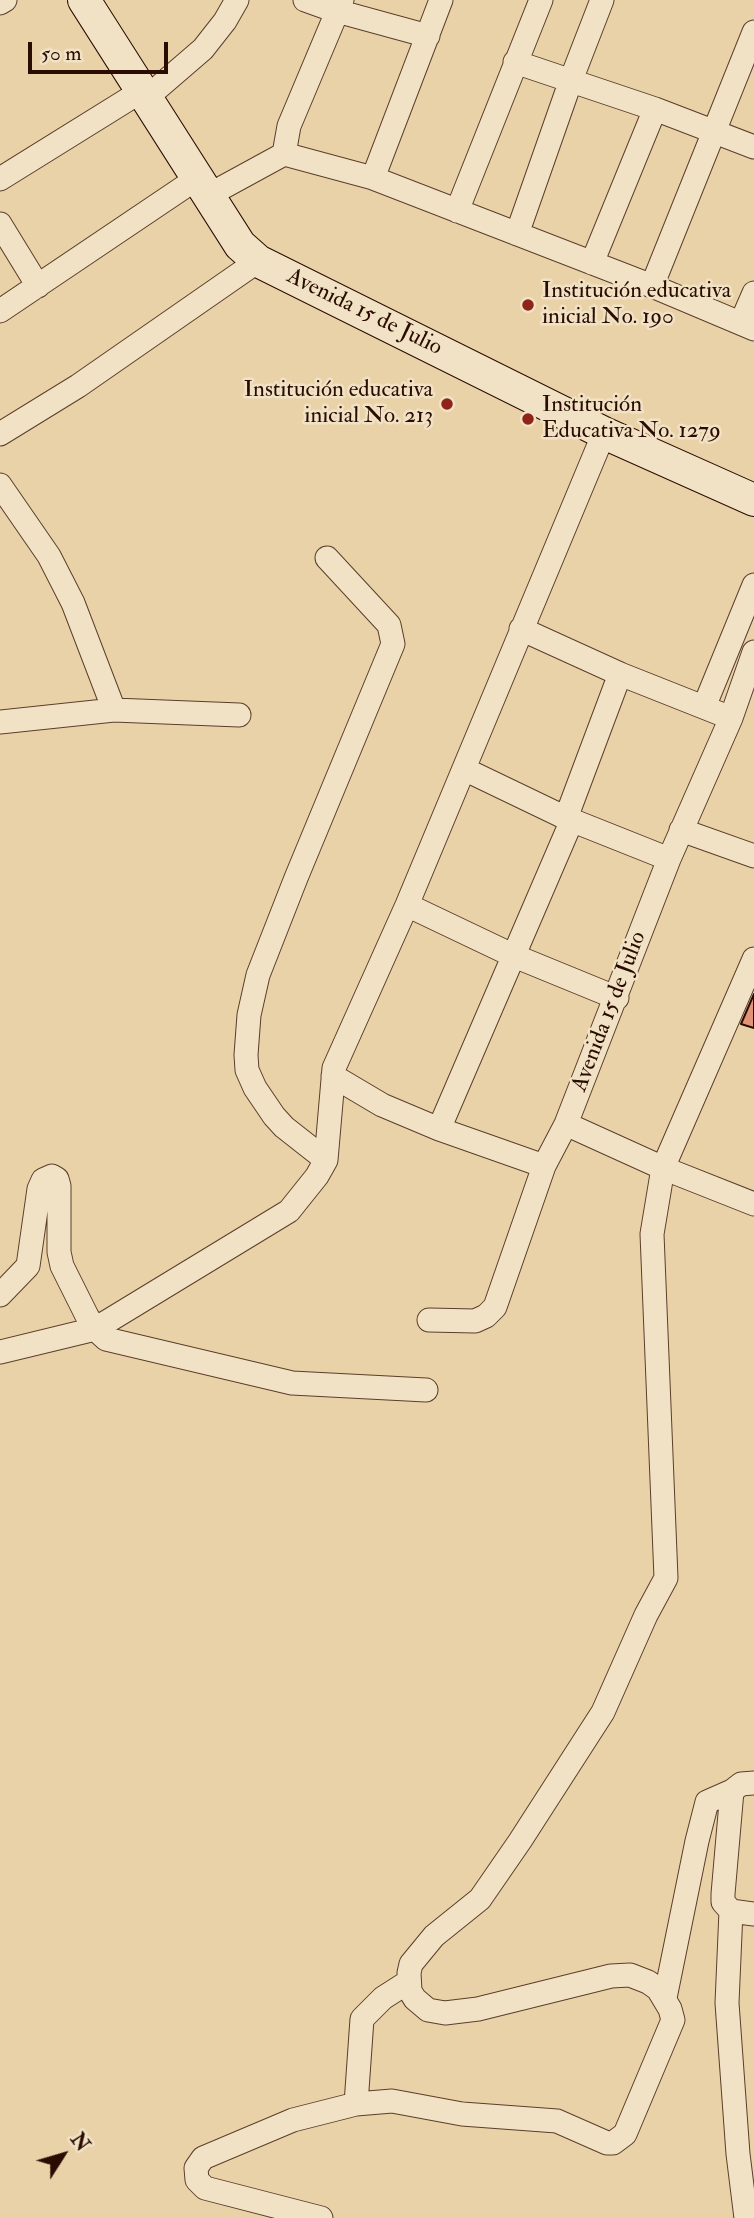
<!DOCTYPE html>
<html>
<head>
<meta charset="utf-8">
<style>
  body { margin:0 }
  #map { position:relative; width:754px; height:2218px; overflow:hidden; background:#ead2a8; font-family:"IM FELL Double Pica",serif }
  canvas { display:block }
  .north { position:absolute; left:28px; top:2120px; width:70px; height:70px; -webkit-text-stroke:5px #f1e2c6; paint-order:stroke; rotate:53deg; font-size:19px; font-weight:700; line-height:28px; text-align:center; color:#2a0c00 }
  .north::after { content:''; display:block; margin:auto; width:24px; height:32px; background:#2a0c00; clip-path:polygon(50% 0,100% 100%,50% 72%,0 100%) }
  .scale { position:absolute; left:28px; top:42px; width:140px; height:32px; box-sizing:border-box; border:4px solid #2a0c00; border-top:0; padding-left:9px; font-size:21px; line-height:24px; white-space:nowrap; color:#2a0c00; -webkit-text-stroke:5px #f1e2c6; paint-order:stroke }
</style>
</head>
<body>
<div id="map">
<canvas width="754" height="2218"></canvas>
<div class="north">N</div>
<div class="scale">50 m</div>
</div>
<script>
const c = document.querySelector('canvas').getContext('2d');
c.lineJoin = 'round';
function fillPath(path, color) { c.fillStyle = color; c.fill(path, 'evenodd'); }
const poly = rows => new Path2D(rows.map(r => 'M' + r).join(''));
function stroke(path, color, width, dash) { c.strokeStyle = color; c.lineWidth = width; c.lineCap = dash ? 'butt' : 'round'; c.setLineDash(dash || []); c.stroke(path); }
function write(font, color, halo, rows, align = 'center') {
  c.font = font + ' "IM FELL Double Pica",serif'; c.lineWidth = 5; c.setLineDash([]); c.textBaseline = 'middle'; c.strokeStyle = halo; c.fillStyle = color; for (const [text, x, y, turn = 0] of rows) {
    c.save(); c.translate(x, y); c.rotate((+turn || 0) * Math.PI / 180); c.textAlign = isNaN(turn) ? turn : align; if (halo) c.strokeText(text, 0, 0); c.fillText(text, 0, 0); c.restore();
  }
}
const building = poly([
  [754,994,754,1028,741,1024,754,994]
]);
fillPath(building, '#e29479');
stroke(building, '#2a0c00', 2);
const street = poly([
  [305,0,333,10,428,36],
  [0,3,5,0],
  [515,62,655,109,754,147],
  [145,99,203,49,225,21,237,0],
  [284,154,289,126,342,0],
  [373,178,441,0],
  [0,179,140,92],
  [207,196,284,154,373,178,652,286,754,329],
  [457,211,541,0],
  [0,224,38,286],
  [517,234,571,80,602,0],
  [592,263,655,109],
  [652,286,754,32],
  [0,311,196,179],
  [741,323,754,293],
  [0,434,78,386,258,261],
  [0,485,49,556,73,603,114,710],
  [521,629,620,674,731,718],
  [704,707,754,585],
  [0,722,114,710,239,715],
  [464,769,566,818,669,859],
  [566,818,620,674],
  [681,830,754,856],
  [407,905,512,955,617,998],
  [333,1076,382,1105,439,1129,544,1166],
  [566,1124,663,1168,754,1204],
  [439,1129,572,820],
  [326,1160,284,1127,274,1116,255,1088,247,1070,246,1055,249,1015,258,975,296,878,393,644,389,625,327,558],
  [0,1295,28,1266,39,1189,43,1180,52,1176,57,1179,59,1186,59,1252,62,1266,87,1316,95,1329,106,1339,292,1383,426,1390],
  [429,1320,475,1321,486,1316,495,1307,544,1166,566,1124,669,859,731,718,754,652],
  [0,1352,95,1329,289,1211,317,1176,326,1160,334,1068,407,905,604,433],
  [754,1783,741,1784,732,1791,723,1894,723,1902,731,1911,754,1914],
  [731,1911,727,2003,738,2154,746,2218],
  [665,1998,697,1841,707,1802,732,1791],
  [356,2104,362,2019,383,1998,408,1982],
  [321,2218,205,2188,197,2180,196,2168,203,2158,293,2120,356,2104,392,2101,462,2114,557,2121,607,2143,613,2143,625,2134,673,2020,670,2009,658,1989,648,1982,630,1975,611,1976,478,2009,445,2013,428,2010,415,1999,410,1991,409,1973,411,1964,434,1936,480,1899,520,1841,603,1712,646,1615,666,1578,652,1234,663,1168,754,959]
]);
const secondary = poly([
  [84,0,240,245,258,261,604,433,754,500]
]);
stroke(street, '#5a3e2a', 25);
stroke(secondary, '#2a0c00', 34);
stroke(street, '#f1e2c6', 23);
stroke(secondary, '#f1e2c6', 32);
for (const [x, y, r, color] of [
  [528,305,7,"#8f2418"],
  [447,404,7,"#8f2418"],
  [528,419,7,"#8f2418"]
]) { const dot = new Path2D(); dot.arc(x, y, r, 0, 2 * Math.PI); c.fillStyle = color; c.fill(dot); stroke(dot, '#f1e2c6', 2.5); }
write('23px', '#2a0c00', '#f1e2c6', [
  ["Institución educativa",542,292],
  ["inicial No. 190",542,318],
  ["Institución educativa",433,391,"right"],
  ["inicial No. 213",433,417,"right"],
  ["Institución",542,406],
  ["Educativa No. 1279",542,432]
], 'left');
write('23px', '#2a0c00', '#f1e2c6', [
  ["Avenida 15 de Julio",364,313,26],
  ["Avenida 15 de Julio",610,1012,-69]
]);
</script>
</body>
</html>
